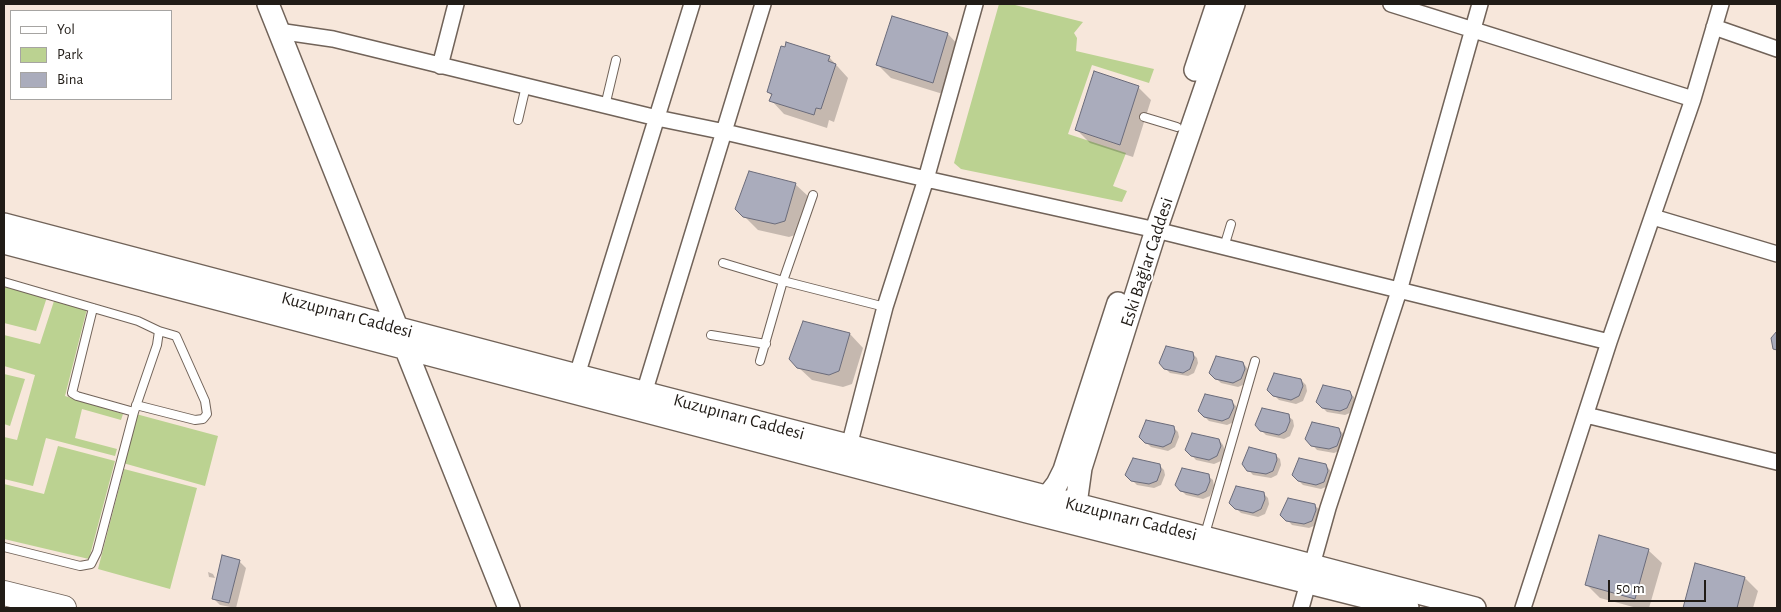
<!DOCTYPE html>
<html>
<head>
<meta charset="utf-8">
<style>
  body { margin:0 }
  #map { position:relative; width:1781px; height:612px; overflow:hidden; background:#f7e7db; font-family:"Alegreya Sans",sans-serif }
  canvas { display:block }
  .frame { position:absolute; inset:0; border:5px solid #211c17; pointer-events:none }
  .legend { position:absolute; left:10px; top:10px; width:162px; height:90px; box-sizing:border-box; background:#fff; border:1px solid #a6a4a2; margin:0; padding:6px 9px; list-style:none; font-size:15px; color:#211c17 }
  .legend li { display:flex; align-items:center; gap:10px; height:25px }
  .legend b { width:25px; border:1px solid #a6a4a2 }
  .scale { position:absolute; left:1608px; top:580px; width:98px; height:22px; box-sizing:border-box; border:2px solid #211c17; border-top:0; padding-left:6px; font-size:15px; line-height:18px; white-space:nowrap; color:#211c17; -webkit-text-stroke:4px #fff; paint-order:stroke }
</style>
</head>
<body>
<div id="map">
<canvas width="1781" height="612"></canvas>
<div class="frame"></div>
<ul class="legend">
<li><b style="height:6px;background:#fff"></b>Yol</li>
<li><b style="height:14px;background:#bbd291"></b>Park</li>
<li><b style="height:14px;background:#aaacbc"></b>Bina</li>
</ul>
<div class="scale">50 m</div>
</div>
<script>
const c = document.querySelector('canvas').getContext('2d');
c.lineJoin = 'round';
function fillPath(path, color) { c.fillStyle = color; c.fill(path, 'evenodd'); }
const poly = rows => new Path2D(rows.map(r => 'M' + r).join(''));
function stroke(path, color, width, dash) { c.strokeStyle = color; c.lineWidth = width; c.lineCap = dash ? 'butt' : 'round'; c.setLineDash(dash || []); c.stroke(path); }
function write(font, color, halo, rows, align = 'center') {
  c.font = font + ' "Alegreya Sans",sans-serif'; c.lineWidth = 4; c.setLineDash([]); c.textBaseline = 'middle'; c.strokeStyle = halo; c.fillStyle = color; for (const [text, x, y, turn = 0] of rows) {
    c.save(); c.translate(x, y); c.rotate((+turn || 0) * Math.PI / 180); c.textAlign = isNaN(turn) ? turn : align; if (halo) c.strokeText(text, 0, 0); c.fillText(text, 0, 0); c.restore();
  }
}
fillPath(poly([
  [999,4,1011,4,1083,22,1074,33,1077,38,1076,51,1154,69,1149,83,1092,65,1068,134,1126,153,1113,186,1127,191,1122,202,961,169,954,163],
  [4,287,47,297,36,331,4,323],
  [54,301,87,309,65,396,123,414,121,420,82,409,75,438,117,449,115,456,46,438,33,486,4,479,4,437,17,440,35,375,4,366,4,335,40,344],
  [4,374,25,379,10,426,4,424],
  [136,414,218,436,205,486,123,463],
  [58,446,115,461,89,559,4,539,4,484,44,494],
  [124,469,197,488,170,589,98,569]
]), '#bbd291');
fillPath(poly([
  [893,17,948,34,961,48,946,95,891,78,878,65],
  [829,57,848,78,834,122,829,120,827,128,784,114,771,100,772,96,768,92],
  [1138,87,1151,100,1133,157,1090,143,1077,130],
  [795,184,809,197,798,234,789,237,758,230,744,216],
  [850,334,863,348,852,384,843,387,812,380,798,367],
  [1192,353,1197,358,1198,363,1194,373,1188,376,1170,373,1160,363],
  [1243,363,1247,368,1249,374,1245,384,1238,387,1221,383,1211,373],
  [1301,380,1306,385,1307,391,1303,401,1296,404,1279,400,1269,390],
  [1349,392,1354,397,1355,402,1352,412,1345,415,1327,412,1317,402],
  [1232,402,1236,406,1238,412,1234,422,1227,425,1209,421,1199,411],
  [1288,416,1293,420,1294,426,1290,436,1284,439,1266,435,1256,425],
  [1173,427,1178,432,1179,437,1175,447,1168,451,1151,447,1141,437],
  [1339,430,1344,434,1345,440,1341,450,1334,453,1317,450,1307,439],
  [1219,440,1223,445,1225,451,1221,461,1214,464,1196,460,1187,450],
  [1275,455,1280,459,1281,465,1277,475,1271,478,1253,475,1243,464],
  [1159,465,1164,470,1165,475,1161,485,1154,488,1137,485,1127,475],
  [1326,466,1330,470,1331,476,1328,486,1321,489,1303,485,1293,475],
  [1208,476,1213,480,1214,486,1210,496,1203,499,1186,495,1176,485],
  [1263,493,1268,498,1269,504,1265,514,1258,517,1241,513,1231,503],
  [1314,505,1319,509,1320,515,1316,525,1309,528,1292,525,1282,514],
  [1648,550,1662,563,1649,608,1637,608,1600,598,1587,585],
  [239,561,246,568,236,608,220,605,213,598],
  [1696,565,1745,578,1758,591,1753,608,1684,608],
  [208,572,213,574,215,578,209,577]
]), '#0003');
const building = poly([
  [892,16,948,33,933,83,876,65,892,16],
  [786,42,830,56,828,61,836,64,821,109,816,108,814,115,769,101,772,94,767,92,781,46,785,47,786,42],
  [1094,71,1139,86,1120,145,1075,130,1094,71],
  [749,171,796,183,785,221,775,224,743,217,735,209,749,171],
  [803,321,850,333,839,371,829,375,797,368,789,359,803,321],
  [1777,331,1777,350,1773,349,1771,338,1777,331],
  [1166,346,1193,352,1194,358,1190,369,1183,373,1164,369,1159,363,1166,346],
  [1216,356,1243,362,1245,369,1241,379,1233,383,1215,379,1209,373,1216,356],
  [1274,373,1301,379,1303,386,1299,396,1291,400,1273,396,1267,390,1274,373],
  [1323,385,1350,391,1352,397,1347,408,1340,411,1322,408,1316,402,1323,385],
  [1205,394,1232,400,1234,407,1229,418,1222,421,1204,417,1198,411,1205,394],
  [1262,408,1289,414,1290,421,1286,431,1279,435,1260,431,1255,425,1262,408],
  [1146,420,1174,426,1175,432,1171,443,1163,447,1145,443,1139,437,1146,420],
  [1312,422,1339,428,1341,435,1337,446,1329,449,1311,446,1305,439,1312,422],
  [1192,433,1219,439,1221,446,1217,456,1209,460,1191,456,1185,450,1192,433],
  [1249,447,1276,454,1277,460,1273,471,1266,474,1247,471,1242,464,1249,447],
  [1133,458,1160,464,1161,470,1157,481,1149,484,1131,481,1125,475,1133,458],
  [1299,458,1326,464,1328,471,1324,482,1316,485,1298,481,1292,475,1299,458],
  [1182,468,1209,474,1210,481,1206,491,1198,495,1180,491,1175,485,1182,468],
  [1236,486,1264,492,1265,499,1261,509,1253,513,1235,509,1229,503,1236,486],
  [1288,498,1315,504,1316,510,1312,521,1304,524,1286,521,1280,515,1288,498],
  [1599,535,1649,549,1635,599,1585,585,1599,535],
  [222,555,240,560,229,603,212,599,222,555],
  [1695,563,1745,577,1737,608,1683,608,1695,563]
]);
fillPath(building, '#aaacbc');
stroke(building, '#6a6b7a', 1);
const lane = poly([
  [605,106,616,60],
  [1144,117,1177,127],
  [518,120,526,86],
  [1224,247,1231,224],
  [723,263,783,281,885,307],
  [4,282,138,321,159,331,176,336,205,401,207,414,203,419,195,420,136,405],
  [93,308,72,393,77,396,134,412],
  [711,335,766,344],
  [760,361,783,281,813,195],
  [1205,534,1255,361],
  [4,547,80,566,91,564,97,552,134,412,157,345,159,331]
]);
const street = poly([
  [1391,4,1693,99],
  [1714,27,1777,49],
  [278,31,333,39,657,118,725,132,926,179,1156,230,1609,342],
  [440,66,456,4],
  [1653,217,1777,254],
  [577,375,692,4],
  [644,393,763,4],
  [1586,415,1777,462],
  [849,446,885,307,926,179,975,4],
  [1312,565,1328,508,1399,291,1480,4],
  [1301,608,1308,583],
  [1523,608,1609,342,1693,99,1721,4]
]);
const secondary = poly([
  [268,4,509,608],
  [1195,70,1217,4],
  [4,224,577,375,1289,559,1475,608],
  [4,243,1027,512,1408,608],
  [1043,508,1047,497,1057,484,1064,470,1118,303],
  [1071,518,1076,504,1081,468,1156,230,1234,4]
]);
const primary = poly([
  [4,593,64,608]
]);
stroke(lane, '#716359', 10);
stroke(street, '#716359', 18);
stroke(secondary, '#716359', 24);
stroke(primary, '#716359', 26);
stroke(lane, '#fff', 8);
stroke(street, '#fff', 15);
stroke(secondary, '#fff', 21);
stroke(primary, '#fff', 24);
write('18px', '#211c17', '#fff', [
  ["Eski Bağlar Caddesi",1147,262,-72],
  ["Kuzupınarı Caddesi",347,315,15],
  ["Kuzupınarı Caddesi",739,417,15],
  ["Kuzupınarı Caddesi",1131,519,14]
]);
</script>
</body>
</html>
